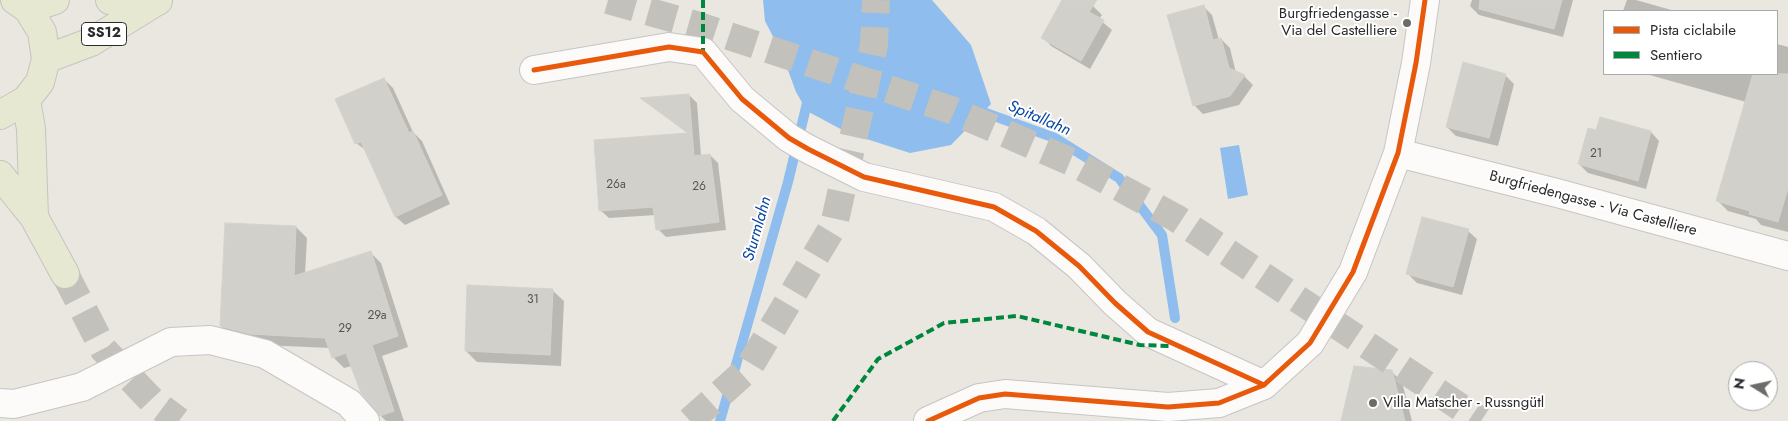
<!DOCTYPE html>
<html>
<head>
<meta charset="utf-8">
<style>
  body { margin:0 }
  #map { position:relative; width:1788px; height:421px; overflow:hidden; background:#e9e7df; font-family:Jost,sans-serif }
  canvas { display:block }
  .legend { position:absolute; left:1603px; top:10px; width:175px; height:65px; box-sizing:border-box; background:#fff; border:1px solid #aaa; margin:0; padding:6px 9px; list-style:none; font-size:15px; color:#2a2a2a }
  .legend li { display:flex; align-items:center; gap:10px; height:25px }
  .legend b { width:25px; border:1px solid #aaa }
  .north { position:absolute; left:1728px; top:361px; width:50px; height:50px; box-sizing:border-box; background:#fff; border:1px solid #aaa; border-radius:50%; rotate:280deg; font-size:14px; font-weight:700; line-height:20px; text-align:center; color:#2a2a2a }
  .north::after { content:''; display:block; margin:auto; width:18px; height:22px; background:#6d6c69; clip-path:polygon(50% 0,100% 100%,50% 72%,0 100%) }
</style>
</head>
<body>
<div id="map">
<canvas width="1788" height="421"></canvas>
<ul class="legend">
<li><b style="height:6px;background:#e8590c"></b>Pista ciclabile</li>
<li><b style="height:6px;background:#00873e"></b>Sentiero</li>
</ul>
<div class="north">N</div>
</div>
<script>
const c = document.querySelector('canvas').getContext('2d');
c.lineJoin = 'round';
function fillPath(path, color) { c.fillStyle = color; c.fill(path, 'evenodd'); }
const poly = rows => new Path2D(rows.map(r => 'M' + r).join(''));
function stroke(path, color, width, dash) { c.strokeStyle = color; c.lineWidth = width; c.lineCap = dash ? 'butt' : 'round'; c.setLineDash(dash || []); c.stroke(path); }
function write(font, color, halo, rows, align = 'center') {
  c.font = font + ' Jost,sans-serif'; c.lineWidth = 4; c.setLineDash([]); c.textBaseline = 'middle'; c.strokeStyle = halo; c.fillStyle = color; for (const [text, x, y, turn = 0] of rows) {
    c.save(); c.translate(x, y); c.rotate((+turn || 0) * Math.PI / 180); c.textAlign = isNaN(turn) ? turn : align; if (halo) c.strokeText(text, 0, 0); c.fillText(text, 0, 0); c.restore();
  }
}
fillPath(poly([
  [763,0,932,0,971,45,991,104,951,145,910,153,848,133,807,111,796,92,782,54,765,21],
  [1239,145,1248,195,1228,199,1220,148]
]), '#8ebdee');
fillPath(poly([
  [1064,0,1082,0,1093,6,1102,15,1099,19,1112,30,1090,69,1051,46,1043,37],
  [1472,0,1573,0,1563,37,1479,15,1470,6],
  [1627,0,1636,0,1675,11,1623,11],
  [1204,7,1212,15,1219,40,1221,39,1230,48,1236,73,1244,76,1253,85,1239,105,1203,114,1194,105],
  [1777,44,1788,47,1788,232,1761,225,1756,219,1728,211,1717,200,1746,102,1646,74,1777,74],
  [1505,75,1514,84,1498,146,1456,136,1447,127],
  [384,79,393,88,413,132,422,141,450,204,405,225,396,217,367,151,356,143],
  [689,95,697,103,701,156,710,155,718,163,726,230,666,237,658,229,656,215,609,218,600,210,689,134,643,99],
  [1597,131,1651,132,1659,141,1646,189,1588,173,1579,164],
  [296,227,307,238,305,274,370,252,381,263,408,347,382,356,404,421,386,421,381,416,352,366,344,368,333,357,330,348,262,345,232,337,221,326],
  [1468,231,1477,239,1462,295,1417,283,1408,274],
  [552,290,564,301,561,366,477,362,466,351],
  [1391,371,1402,382,1412,421,1343,421]
]), '#0003');
stroke(poly([
  [972,108,1055,138,1119,178,1162,235,1175,318],
  [720,421,788,182,808,99]
]), '#8ebdee', 10);
const building = poly([
  [1062,0,1097,0,1089,12,1104,20,1081,61,1041,38,1062,0],
  [1480,0,1562,0,1554,29,1479,9,1480,0],
  [1204,5,1213,40,1221,38,1229,68,1245,75,1230,96,1193,106,1167,15,1204,5],
  [1463,62,1506,74,1489,138,1446,127,1463,62],
  [1753,74,1788,74,1788,188,1778,222,1749,214,1750,211,1716,201,1753,74],
  [384,78,409,133,413,131,442,195,395,217,361,142,355,144,335,99,384,78],
  [689,94,694,156,710,154,719,222,656,230,653,207,599,211,594,140,688,133,640,98,689,94],
  [1600,117,1651,131,1638,181,1578,164,1588,128,1596,130,1600,117],
  [1422,217,1469,229,1453,287,1406,274,1422,217],
  [225,223,296,226,294,276,371,251,398,336,372,345,394,411,380,416,361,393,346,353,332,358,325,338,250,334,220,326,225,223],
  [467,285,553,289,550,355,465,351,467,285],
  [1354,366,1392,370,1405,421,1341,421,1354,366]
]);
fillPath(building, '#d1d0ca');
stroke(building, '#d4d2cb', 1);
stroke(poly([
  [608,0,696,25,951,110,1076,164,1176,218,1481,421],
  [65,274,104,350,152,401,179,421],
  [690,421,748,369,834,225,874,45,876,0]
]), '#c3c1bb', 28, [28, 14]);
const minor = poly([
  [534,70,669,47,703,52,742,99,789,138,808,149,864,177,994,207,1036,231,1079,266,1115,303,1148,332,1264,385],
  [1398,153,1557,193,1788,256],
  [0,403,14,404,82,387,171,342,210,340,265,354,349,403,365,421],
  [928,421,979,398,1005,394,1168,407,1219,403,1264,385,1310,343,1353,272,1398,153,1416,63,1425,0]
]);
const primary = poly([
  [110,0,158,1],
  [28,9,55,0],
  [46,59,91,42,157,1],
  [26,100,31,129,34,217],
  [0,115,26,100,40,82,46,59,42,32,28,9,15,0],
  [0,175,34,217,65,274]
]);
stroke(minor, '#c6c5c5', 30);
stroke(primary, '#c4c4c1', 30);
stroke(minor, '#fcfbfa', 28);
stroke(primary, '#e7e8d2', 28);
stroke(poly([
  [703,0,703,52],
  [833,421,878,359,944,323,1017,316,1140,345,1172,346]
]), '#00873e', 4, [8, 4]);
stroke(poly([
  [534,70,669,47,703,52,742,99,789,138,808,149,864,177,994,207,1036,231,1079,266,1115,303,1148,332,1264,385],
  [928,421,979,398,1005,394,1168,407,1219,403,1264,385,1310,343,1353,272,1398,153,1416,63,1425,0]
]), '#e8590c', 5);
for (const [x, y, r, color] of [
  [1407,23,5,"#6d6c69"],
  [1373,403,5,"#6d6c69"]
]) { const dot = new Path2D(); dot.arc(x, y, r, 0, 2 * Math.PI); c.fillStyle = color; c.fill(dot); stroke(dot, '#fff', 2); }
write('12px', '#545453', null, [
  ["21",1596,154],
  ["26a",616,185],
  ["26",699,187],
  ["31",533,300],
  ["29a",377,316],
  ["29",345,329]
]);
for (const [x, y, w] of [
  [104,34,45]
]) { const box = new Path2D(); box.roundRect(x - w / 2, y - 11.5, w, 23, 4); c.fillStyle = '#fff'; c.fill(box); stroke(box, '#2a2a2a', 1); }
write('bold 14px', '#2a2a2a', null, [
  ["SS12",104,34]
]);
write('15px', '#2a2a2a', '#fff', [
  ["Burgfriedengasse -",1397,14],
  ["Via del Castelliere",1397,31],
  ["Villa Matscher - Russngütl",1383,403,"left"]
], 'right');
write('15px', '#2a2a2a', '#fff', [
  ["Burgfriedengasse - Via Castelliere",1593,204,15]
]);
write('italic 16px', '#0644a2', '#fff', [
  ["Spitallahn",1039,119,23],
  ["Sturmlahn",758,229,-74]
]);
</script>
</body>
</html>
